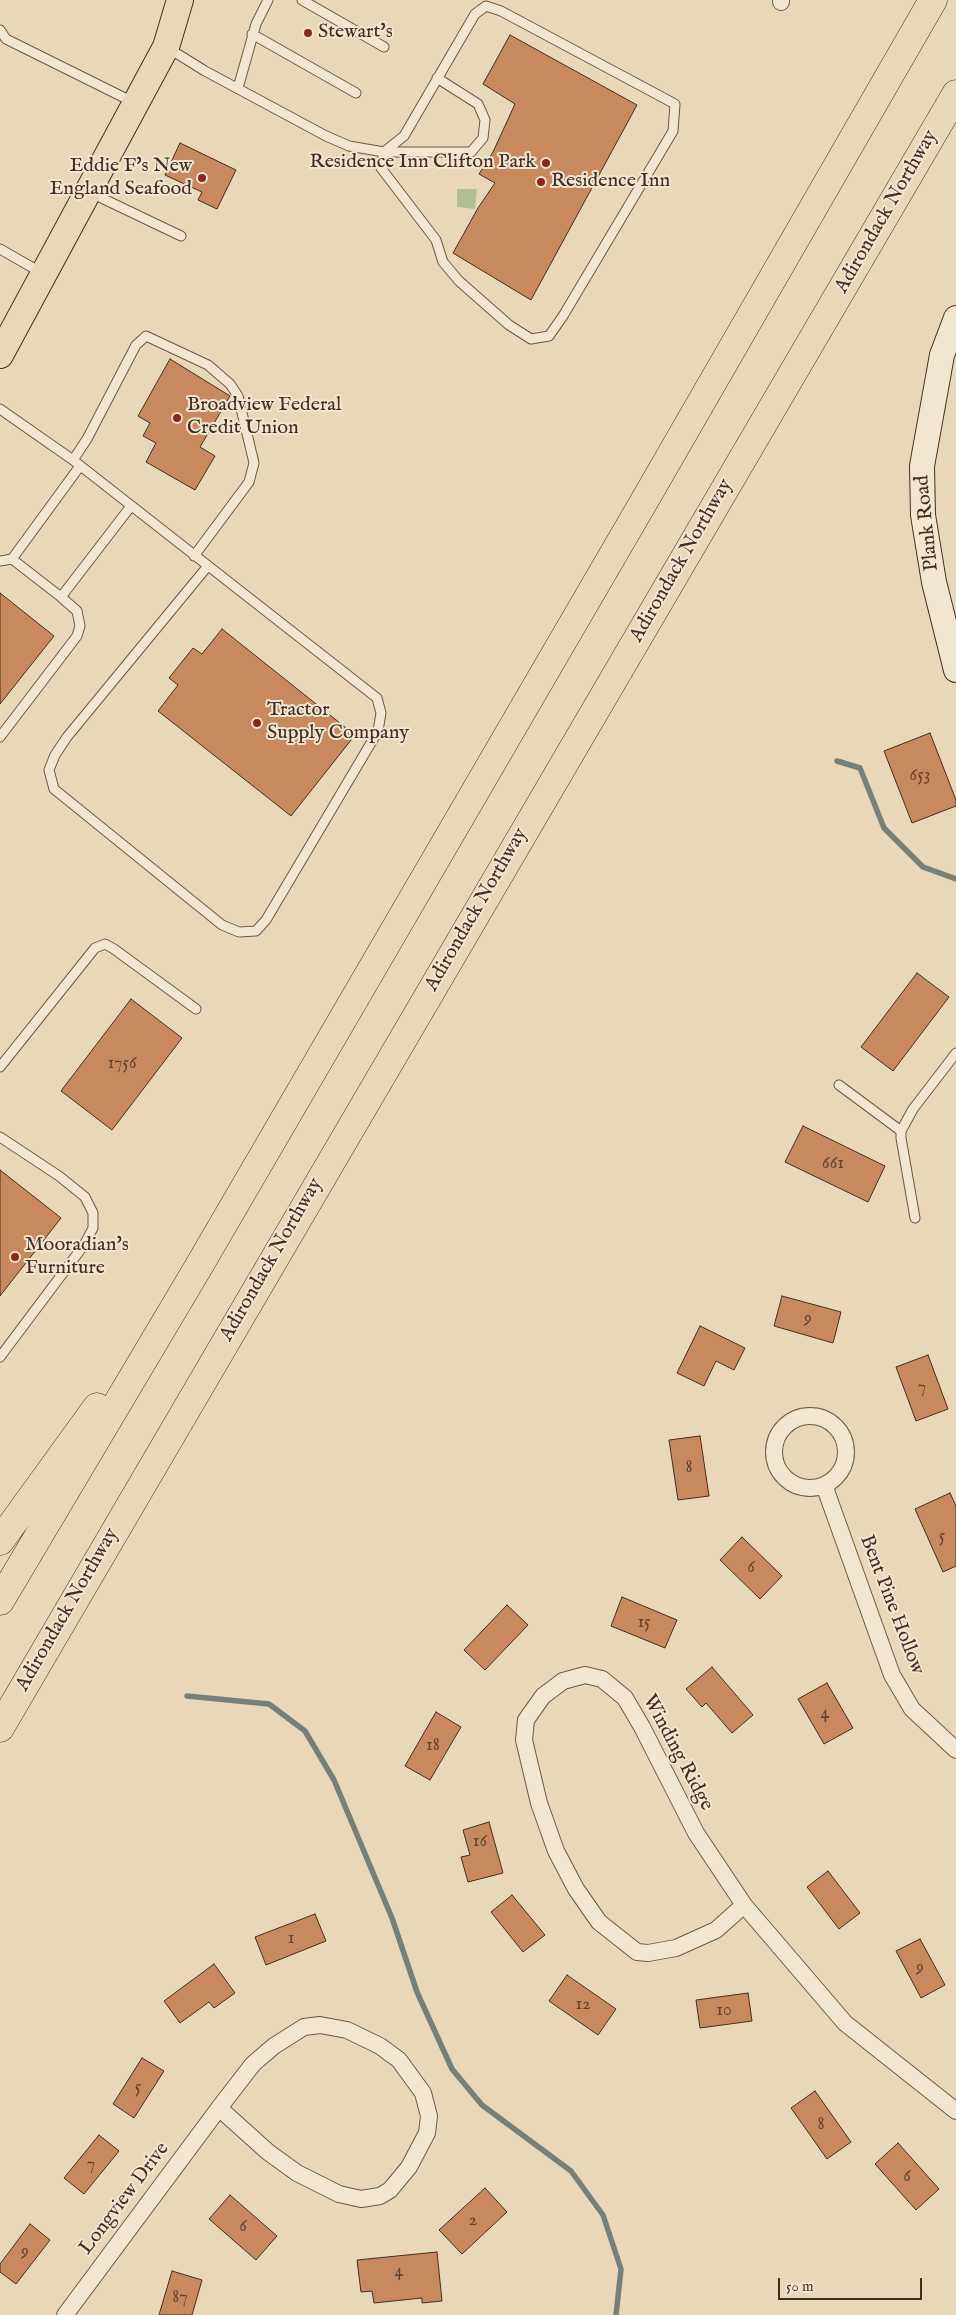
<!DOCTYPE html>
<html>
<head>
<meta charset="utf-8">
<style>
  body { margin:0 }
  #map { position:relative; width:956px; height:2315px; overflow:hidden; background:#e9d8b7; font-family:"IM FELL English",serif }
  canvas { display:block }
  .scale { position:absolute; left:778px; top:2278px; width:144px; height:22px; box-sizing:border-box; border:2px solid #432d21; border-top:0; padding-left:6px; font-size:15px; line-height:18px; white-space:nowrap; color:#432d21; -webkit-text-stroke:4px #f1e6d0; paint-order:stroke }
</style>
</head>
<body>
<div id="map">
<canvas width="956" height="2315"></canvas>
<div class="scale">50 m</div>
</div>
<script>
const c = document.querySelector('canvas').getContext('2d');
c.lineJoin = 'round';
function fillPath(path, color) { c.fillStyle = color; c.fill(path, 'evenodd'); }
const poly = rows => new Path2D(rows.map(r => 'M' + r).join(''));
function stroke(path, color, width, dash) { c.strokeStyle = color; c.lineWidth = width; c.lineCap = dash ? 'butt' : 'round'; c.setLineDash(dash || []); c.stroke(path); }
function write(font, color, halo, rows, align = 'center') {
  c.font = font + ' "IM FELL English",serif'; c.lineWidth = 4; c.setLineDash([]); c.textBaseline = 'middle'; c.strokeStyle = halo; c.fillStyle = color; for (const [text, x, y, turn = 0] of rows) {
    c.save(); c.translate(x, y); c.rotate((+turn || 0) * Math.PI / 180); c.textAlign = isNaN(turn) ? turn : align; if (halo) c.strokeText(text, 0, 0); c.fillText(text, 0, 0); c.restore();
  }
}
fillPath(poly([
  [457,189,477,189,475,209,457,207]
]), '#b1c092');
stroke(poly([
  [837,761,860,768,884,828,923,867,956,879],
  [187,1696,269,1704,305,1731,334,1780,392,1918,417,1992,452,2069,482,2105,571,2171,603,2215,621,2269,616,2315]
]), '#758177', 5.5);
const building = poly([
  [510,35,637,105,531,300,453,253,478,208,495,183,479,174,493,152,515,104,483,84,510,35],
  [180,143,236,170,217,209,198,200,202,192,165,175,180,143],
  [170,359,230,396,200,447,215,456,195,490,146,462,156,443,143,436,150,423,138,416,170,359],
  [0,593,54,636,0,704,0,593],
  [222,629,355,735,291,816,158,711,178,685,169,678,193,648,202,654,222,629],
  [930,733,956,800,956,806,912,823,884,751,930,733],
  [917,973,949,997,893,1071,861,1047,917,973],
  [131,999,182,1038,112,1130,61,1091,131,999],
  [803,1126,885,1166,868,1202,785,1162,803,1126],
  [0,1170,61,1218,0,1296,0,1170],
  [782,1296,841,1312,833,1343,774,1326,782,1296],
  [700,1326,745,1348,734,1370,716,1361,704,1386,677,1373,700,1326],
  [928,1355,948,1409,916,1421,896,1367,928,1355],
  [700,1436,709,1496,678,1500,669,1440,700,1436],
  [950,1493,956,1506,956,1566,943,1572,915,1509,950,1493],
  [742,1537,782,1576,760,1599,720,1560,742,1537],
  [622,1597,677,1620,665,1648,611,1626,622,1597],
  [507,1605,528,1625,485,1670,464,1650,507,1605],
  [712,1667,753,1715,732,1733,706,1703,702,1707,686,1689,712,1667],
  [827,1683,853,1728,824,1744,798,1699,827,1683],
  [436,1712,461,1727,430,1780,405,1766,436,1712],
  [489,1822,503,1873,468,1882,461,1857,470,1855,463,1830,489,1822],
  [828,1871,860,1913,839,1929,807,1887,828,1871],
  [512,1895,545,1935,523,1952,491,1912,512,1895],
  [315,1914,326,1941,266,1965,255,1937,315,1914],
  [920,1939,945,1985,921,1998,896,1951,920,1939],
  [214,1964,235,1993,214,2008,209,2002,180,2023,164,2001,214,1964],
  [567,1975,616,2009,598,2035,549,2001,567,1975],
  [748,1993,752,2021,700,2028,696,2000,748,1993],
  [142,2058,164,2071,134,2118,113,2104,142,2058],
  [815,2091,851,2142,827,2159,791,2108,815,2091],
  [99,2135,119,2151,84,2194,64,2178,99,2135],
  [898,2143,939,2189,916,2210,875,2164,898,2143],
  [485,2188,507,2212,462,2254,439,2230,485,2188],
  [230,2195,277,2236,256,2260,209,2219,230,2195],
  [30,2224,50,2240,16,2284,0,2272,0,2264,30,2224],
  [437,2252,442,2301,422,2303,422,2298,374,2303,372,2291,361,2292,357,2260,437,2252],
  [172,2271,202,2280,192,2315,159,2315,172,2271]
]);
fillPath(building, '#c9895f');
stroke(building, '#432d21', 1);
const lane = poly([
  [302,0,384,47],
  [486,6,501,11,675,104,673,131,563,316,549,336,531,339,509,325,459,281,443,262,436,240,381,168,384,152,404,136,475,14,486,6],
  [0,30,6,39,133,102],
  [252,34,356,93],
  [168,48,205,71,326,136,349,146,384,152,471,152,483,138,485,120,478,104,437,78],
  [238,88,256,24,268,0],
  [89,192,181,236],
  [0,249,42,273],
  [0,409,73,460,377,698,381,713,378,731,266,920,256,931,239,932,222,925,54,789,49,770,55,755,67,737,207,567],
  [73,460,87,439,136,345,146,336,208,365,230,384,238,396,254,463,249,482,194,556],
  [80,466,12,559,61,597,131,506],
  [0,561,12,559],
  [0,737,77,636,80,626,77,611,61,597],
  [0,1067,95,948,105,944,114,949,196,1009],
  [839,1085,901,1131],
  [0,1137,59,1176,85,1197,93,1213,93,1228,84,1245,0,1357],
  [915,1218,901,1138,901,1131,913,1109,956,1053]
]);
const street = poly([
  [781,0,781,2],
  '774 1452a36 36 0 1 1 72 0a36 36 0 1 1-72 0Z',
  [824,1485,892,1675,912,1709,956,1750],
  [585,1675,602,1679,625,1698,642,1727,696,1833,744,1905,716,1930,676,1948,648,1953,637,1952,599,1922,576,1889,556,1851,539,1803,524,1740,526,1720,543,1696,563,1681,585,1675],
  [744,1905,845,2023,956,2111],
  [320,2025,347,2030,380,2046,399,2060,423,2093,429,2116,427,2133,409,2167,390,2190,380,2196,361,2199,339,2194,297,2173,268,2152,219,2108,253,2064,274,2046,304,2027,320,2025],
  [65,2315,219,2108]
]);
const secondary = poly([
  [956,318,942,355,922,466,923,515,934,582,956,670]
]);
const primary = poly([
  [0,355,166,47,180,0]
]);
const highway = poly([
  [0,1541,97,1407],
  [0,1601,199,1266,646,498,933,0],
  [0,1728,956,94]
]);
stroke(lane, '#6c5846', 11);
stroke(street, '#6c5846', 18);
stroke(secondary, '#432d21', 26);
stroke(primary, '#432d21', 28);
stroke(highway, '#432d21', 29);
stroke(lane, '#f1e6d0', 9);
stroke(street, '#f1e6d0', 16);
stroke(secondary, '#f1e6d0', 24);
stroke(primary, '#e9d8b7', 26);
stroke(highway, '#e9d8b7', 28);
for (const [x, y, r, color] of [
  [308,33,5,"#8f2418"],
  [546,163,5,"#8f2418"],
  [202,178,5,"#8f2418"],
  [541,182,5,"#8f2418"],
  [177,418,5,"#8f2418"],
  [257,723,5,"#8f2418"],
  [15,1257,5,"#8f2418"]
]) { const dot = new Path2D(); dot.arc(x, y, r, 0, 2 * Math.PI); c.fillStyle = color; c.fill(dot); stroke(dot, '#f1e6d0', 2); }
write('18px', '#644430', null, [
  ["653",920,776],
  ["1756",122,1064],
  ["661",833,1164],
  ["9",808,1319],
  ["7",922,1388],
  ["8",689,1468],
  ["5",942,1537],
  ["6",751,1568],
  ["15",644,1623],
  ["4",825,1714],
  ["18",433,1746],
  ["16",480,1842],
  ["1",291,1939],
  ["9",920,1968],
  ["12",583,2005],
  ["10",724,2011],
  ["5",138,2088],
  ["8",821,2125],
  ["7",91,2165],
  ["6",907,2177],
  ["2",473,2221],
  ["6",243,2227],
  ["9",25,2252],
  ["4",399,2272],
  ["87",180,2298]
]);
write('20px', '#432d21', '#f1e6d0', [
  ["Stewart's",318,33],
  ["Residence Inn Clifton Park",536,163,"right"],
  ["Eddie F's New",192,167,"right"],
  ["England Seafood",192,190,"right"],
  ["Residence Inn",551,182],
  ["Broadview Federal",187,406],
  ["Credit Union",187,429],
  ["Tractor",267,711],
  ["Supply Company",267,734],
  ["Mooradian's",25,1246],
  ["Furniture",25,1269]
], 'left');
write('20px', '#432d21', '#f1e6d0', [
  ["Adirondack Northway",887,212,-60],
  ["Plank Road",928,523,-96],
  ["Adirondack Northway",682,561,-60],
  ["Adirondack Northway",477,910,-60],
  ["Adirondack Northway",272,1260,-60],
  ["Bent Pine Hollow",891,1605,69],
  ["Adirondack Northway",68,1610,-60],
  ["Winding Ridge",677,1753,62],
  ["Longview Drive",125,2199,-53]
]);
</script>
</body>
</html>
